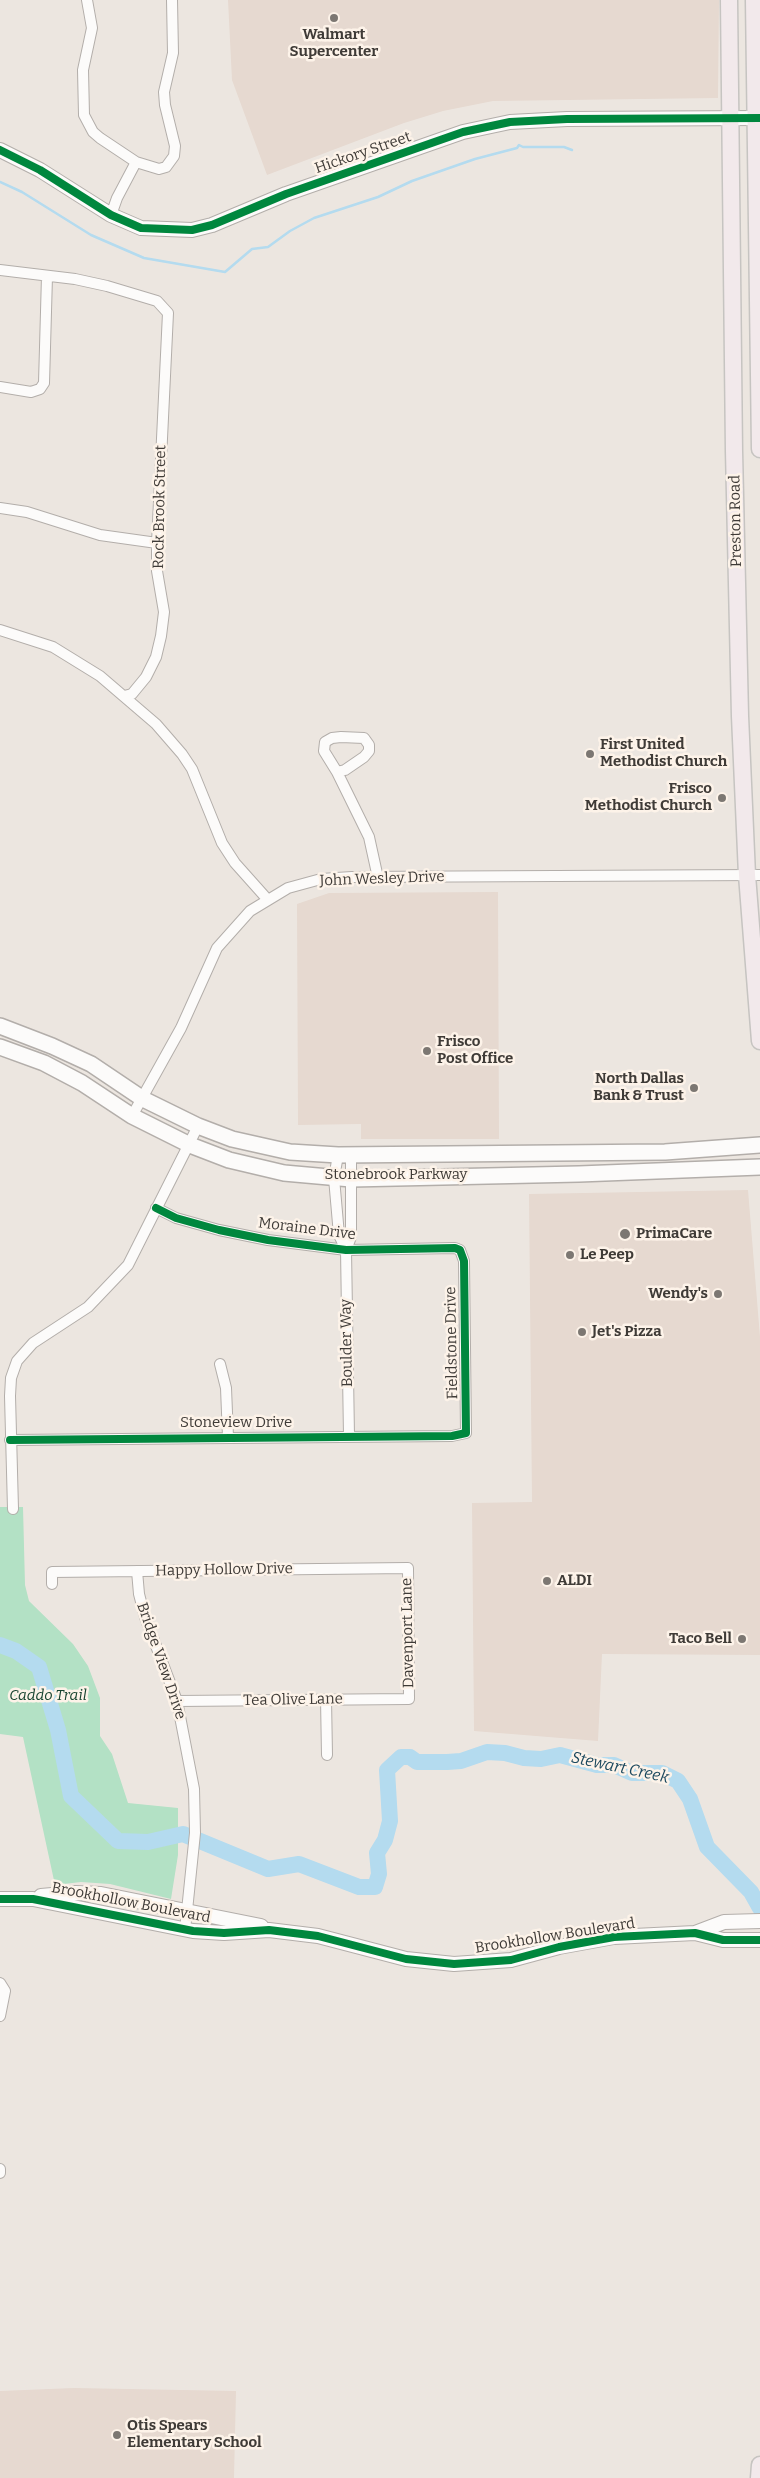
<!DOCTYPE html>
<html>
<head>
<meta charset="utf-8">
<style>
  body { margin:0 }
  canvas { display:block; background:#ece6e0 }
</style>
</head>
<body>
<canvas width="760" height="2478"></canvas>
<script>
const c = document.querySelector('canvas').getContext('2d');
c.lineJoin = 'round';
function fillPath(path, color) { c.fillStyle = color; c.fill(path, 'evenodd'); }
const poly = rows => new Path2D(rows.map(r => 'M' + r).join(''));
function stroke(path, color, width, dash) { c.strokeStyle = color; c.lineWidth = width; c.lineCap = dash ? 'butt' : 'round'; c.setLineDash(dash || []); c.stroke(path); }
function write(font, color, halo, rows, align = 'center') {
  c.font = font + ' Bitter,serif'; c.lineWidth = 5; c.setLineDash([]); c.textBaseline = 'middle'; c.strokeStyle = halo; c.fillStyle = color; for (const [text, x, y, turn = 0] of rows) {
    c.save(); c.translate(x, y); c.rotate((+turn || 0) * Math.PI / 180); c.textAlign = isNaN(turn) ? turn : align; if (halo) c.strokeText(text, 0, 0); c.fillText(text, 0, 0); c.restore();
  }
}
fillPath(poly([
  [228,0,719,0,718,98,493,101,443,111,404,123,267,175,232,80],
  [498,892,499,1139,361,1139,361,1124,298,1125,297,904,329,893],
  [748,1190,760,1337,760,1655,602,1654,598,1741,474,1731,472,1503,532,1502,529,1194],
  [74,2388,236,2391,234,2478,0,2478,0,2391]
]), '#e6d9d0');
fillPath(poly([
  [0,1507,23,1507,25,1585,29,1601,73,1644,88,1666,100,1698,100,1736,112,1754,128,1803,178,1808,178,1855,171,1899,110,1884,81,1882,55,1885,23,1737,0,1734]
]), '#b3e1c5');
stroke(poly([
  [0,182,22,192,91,235,144,258,225,272,252,249,268,247,290,231,314,218,378,197,412,181,475,159,517,148,519,145,523,147,564,147,572,150]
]), '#b4dbef', 2.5);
stroke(poly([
  [0,1645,16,1651,39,1667,58,1730,71,1796,118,1841,148,1842,183,1834,268,1869,299,1864,359,1887,375,1887,379,1874,377,1853,385,1840,390,1821,387,1770,401,1757,410,1757,417,1762,447,1762,461,1761,487,1752,505,1753,524,1758,541,1759,560,1755,597,1765,614,1765,632,1773,662,1773,678,1781,690,1799,707,1847,751,1892,760,1908]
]), '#b4dbef', 16);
const minor = poly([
  [87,0,92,28,83,70,84,115,93,132,100,138,136,162,159,169,166,167,174,156,175,146,165,105,164,92,173,53,172,0],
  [111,215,117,198,136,162],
  [0,270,75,279,107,286,157,301,168,313,157,543,157,571,164,612,161,636,156,657,146,677,132,694,124,696],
  [0,387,31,392,40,389,44,383,47,276],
  [0,508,27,512,100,535,157,543],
  [0,630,53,647,100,676,156,724,182,754,192,769,222,843,235,863,268,900],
  [341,737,364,738,369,745,369,751,364,757,345,770,337,772,324,751,325,742,332,738,341,737],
  [337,772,369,837,378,878],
  [132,1116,181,1028,217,948,250,911,288,888,321,879,352,877,760,875],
  [338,1155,334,1178,339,1235,346,1250],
  [220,1364,226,1388,228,1437],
  [349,1436,346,1250,351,1237,351,1155],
  [10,1440,452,1436,466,1433,464,1261,460,1250,455,1248,346,1250,268,1240,219,1230,176,1218,156,1208],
  [13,1509,10,1396,11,1378,17,1361,33,1343,88,1307,128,1265,198,1126],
  [137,1571,139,1594,145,1617,177,1701,194,1789,195,1833,185,1930],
  [52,1584,52,1572,408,1568,409,1699,177,1701],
  [326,1699,327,1755],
  [0,1983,5,1991,0,2016],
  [0,2169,0,2173]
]);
const tertiary = poly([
  [0,150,40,170,111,215,141,228,192,230,212,225,286,194,463,132,510,122,567,119,760,118],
  [41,1896,75,1893,101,1894,261,1926],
  [0,1899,33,1899,193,1931,224,1933,269,1930,318,1936,406,1959,454,1964,511,1960,559,1947,614,1937,695,1933,723,1940,760,1940],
  [695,1933,724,1922,760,1921]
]);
const secondary = poly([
  [0,1026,52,1046,91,1064,143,1099,198,1126,232,1139,290,1152,338,1155,665,1152,760,1145],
  [0,1047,44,1063,82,1083,132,1116,190,1145,229,1160,284,1173,351,1179,579,1174,760,1167]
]);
const primary = poly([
  [729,0,734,451,740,716,747,875,760,1041],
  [754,0,760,449],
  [759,2478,760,2465]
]);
stroke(minor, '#b3aeaa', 12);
stroke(tertiary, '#b3aeaa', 16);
stroke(secondary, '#b3aeaa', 18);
stroke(primary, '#c6c4c1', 19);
stroke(minor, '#fcfbfa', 10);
stroke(tertiary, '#fcfbfa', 14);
stroke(secondary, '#fcfbfa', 15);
stroke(primary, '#f2e9eb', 16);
stroke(poly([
  [0,150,40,170,111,215,141,228,192,230,212,225,286,194,463,132,510,122,567,119,760,118],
  [10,1440,452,1436,466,1433,464,1261,460,1250,455,1248,346,1250,268,1240,219,1230,176,1218,156,1208],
  [0,1899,33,1899,193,1931,224,1933,269,1930,318,1936,406,1959,454,1964,511,1960,559,1947,614,1937,695,1933,723,1940,760,1940]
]), '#00873e', 8);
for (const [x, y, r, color] of [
  [334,18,5,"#7c7772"],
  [590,754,5,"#7c7772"],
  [722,798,5,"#7c7772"],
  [427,1051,5,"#7c7772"],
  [694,1088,5,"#7c7772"],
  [625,1234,6,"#7c7772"],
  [570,1255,5,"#7c7772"],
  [718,1294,5,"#7c7772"],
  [582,1332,5,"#7c7772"],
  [547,1581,5,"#7c7772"],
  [742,1639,5,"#7c7772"],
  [117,2435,5,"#7c7772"]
]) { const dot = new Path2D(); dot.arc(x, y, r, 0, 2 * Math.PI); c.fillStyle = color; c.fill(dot); stroke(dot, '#fdf3e9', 2); }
write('bold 15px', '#3f3b37', '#fdf3e9', [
  ["Walmart",334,35,"center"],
  ["Supercenter",334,52,"center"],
  ["First United",600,745],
  ["Methodist Church",600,762],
  ["Frisco",712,789,"right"],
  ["Methodist Church",712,806,"right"],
  ["Frisco",437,1042],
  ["Post Office",437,1059],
  ["North Dallas",684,1079,"right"],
  ["Bank & Trust",684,1096,"right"],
  ["PrimaCare",636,1234],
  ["Le Peep",580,1255],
  ["Wendy's",708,1294,"right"],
  ["Jet's Pizza",592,1332],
  ["ALDI",557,1581],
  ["Taco Bell",732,1639,"right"],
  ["Otis Spears",127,2426],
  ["Elementary School",127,2443]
], 'left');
write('15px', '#3f3b37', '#fdf3e9', [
  ["Hickory Street",363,153,-19],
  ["Rock Brook Street",160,507,-89],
  ["Preston Road",736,521,-91],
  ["John Wesley Drive",382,879,-2],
  ["Stonebrook Parkway",396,1175],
  ["Moraine Drive",307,1229,7],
  ["Boulder Way",347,1343,-91],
  ["Fieldstone Drive",452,1343,-91],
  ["Stoneview Drive",236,1423],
  ["Happy Hollow Drive",224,1570,-1],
  ["Davenport Lane",408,1633,-91],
  ["Bridge View Drive",161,1661,71],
  ["Tea Olive Lane",293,1700,-1],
  ["Brookhollow Boulevard",131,1903,11],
  ["Brookhollow Boulevard",555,1936,-9]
]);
write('italic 15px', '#184430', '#fdf3e9', [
  ["Caddo Trail",48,1696]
]);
write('italic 16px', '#1b485e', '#fdf3e9', [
  ["Stewart Creek",620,1768,12]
]);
</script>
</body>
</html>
